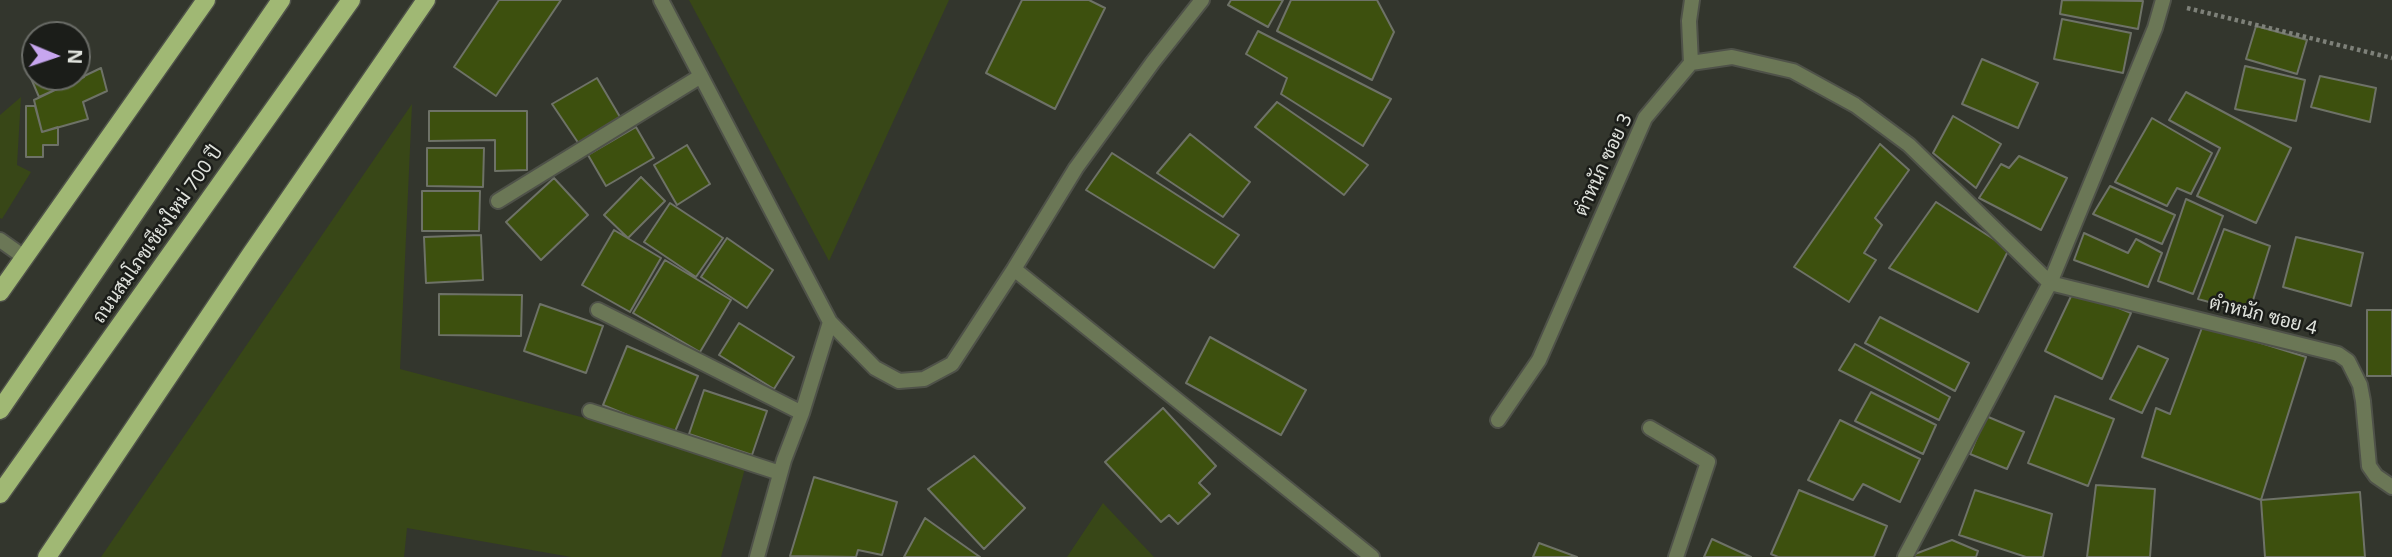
<!DOCTYPE html>
<html>
<head>
<meta charset="utf-8">
<style>
  body { margin:0 }
  #map { position:relative; width:2392px; height:557px; overflow:hidden; background:#33362d; font-family:"Noto Sans",sans-serif }
  canvas { display:block }
  .north { position:absolute; left:21px; top:21px; width:70px; height:70px; box-sizing:border-box; background:#1b1d19; border:2px solid #6a6c67; border-radius:50%; rotate:92deg; font-size:19px; font-weight:700; line-height:28px; text-align:center; color:#e0e3dd }
  .north::after { content:''; display:block; margin:auto; width:24px; height:32px; background:#c7a6ef; clip-path:polygon(50% 0,100% 100%,50% 72%,0 100%) }
</style>
</head>
<body>
<div id="map">
<canvas width="2392" height="557"></canvas>
<div class="north">N</div>
</div>
<script>
const c = document.querySelector('canvas').getContext('2d');
c.lineJoin = 'round';
function fillPath(path, color) { c.fillStyle = color; c.fill(path, 'evenodd'); }
const poly = rows => new Path2D(rows.map(r => 'M' + r).join(''));
function stroke(path, color, width, dash) { c.strokeStyle = color; c.lineWidth = width; c.lineCap = dash ? 'butt' : 'round'; c.setLineDash(dash || []); c.stroke(path); }
function write(font, color, halo, rows, align = 'center') {
  c.font = font + ' "Noto Sans",Sarabun,sans-serif'; c.lineWidth = 5; c.setLineDash([]); c.textBaseline = 'middle'; c.strokeStyle = halo; c.fillStyle = color; for (const [text, x, y, turn = 0] of rows) {
    c.save(); c.translate(x, y); c.rotate((+turn || 0) * Math.PI / 180); c.textAlign = isNaN(turn) ? turn : align; if (halo) c.strokeText(text, 0, 0); c.fillText(text, 0, 0); c.restore();
  }
}
fillPath(poly([
  [689,0,949,0,829,261],
  [21,97,17,165,31,172,2,219,0,218,0,115],
  [412,104,400,369,747,461,721,557,571,557,407,528,404,557,101,557],
  [1103,503,1154,557,1067,557]
]), '#384717');
const building = poly([
  [499,0,561,0,496,96,454,67,499,0],
  [1022,0,1089,0,1105,8,1055,109,986,73,1022,0],
  [1231,0,1283,0,1268,27,1228,5,1231,0],
  [1291,0,1377,0,1394,32,1372,80,1277,31,1291,0],
  [2062,0,2143,1,2138,29,2060,14,2062,0],
  [2062,19,2131,33,2123,73,2054,59,2062,19],
  [2256,26,2307,40,2297,74,2246,59,2256,26],
  [1258,31,1391,99,1363,146,1281,94,1287,78,1246,54,1258,31],
  [1982,59,2038,83,2018,128,1962,104,1982,59],
  [77,63,84,77,39,97,27,69,35,65,35,77,77,77,77,63],
  [2245,66,2305,80,2296,121,2235,109,2245,66],
  [101,68,107,91,83,102,88,119,42,132,34,100,101,68],
  [2320,76,2376,88,2370,122,2311,107,2320,76],
  [597,78,623,122,581,147,552,104,597,78],
  [2186,92,2291,148,2256,223,2197,196,2220,148,2169,120,2186,92],
  [1277,102,1368,165,1344,195,1255,127,1277,102],
  [26,106,35,106,42,132,58,127,58,145,43,145,43,157,26,157,26,106],
  [429,111,527,111,527,170,495,171,495,140,429,141,429,111],
  [1953,116,2001,144,1976,188,1933,153,1953,116],
  [2152,118,2212,153,2191,194,2177,188,2167,206,2115,182,2152,118],
  [636,127,654,158,606,186,588,155,636,127],
  [1190,134,1250,182,1223,217,1157,173,1190,134],
  [1880,144,1909,170,1875,218,1882,225,1864,253,1876,260,1849,302,1794,267,1880,144],
  [687,145,710,184,677,205,654,165,687,145],
  [427,148,484,148,483,187,427,186,427,148],
  [1112,153,1239,235,1214,268,1086,190,1112,153],
  [2019,156,2067,178,2041,230,1979,198,2001,164,2009,168,2019,156],
  [641,177,665,201,628,238,604,215,641,177],
  [554,178,588,215,541,260,506,222,554,178],
  [2110,186,2175,215,2162,244,2093,214,2110,186],
  [422,191,480,191,479,231,422,231,422,191],
  [2186,199,2223,216,2193,294,2158,281,2186,199],
  [1936,202,2009,249,1978,312,1889,268,1936,202],
  [670,203,723,238,696,277,644,242,670,203],
  [2224,229,2270,246,2249,313,2198,299,2224,229],
  [614,230,661,258,630,312,582,285,614,230],
  [2084,233,2128,253,2136,239,2162,253,2148,287,2074,260,2084,233],
  [481,235,483,280,426,283,424,237,481,235],
  [2296,237,2363,253,2351,306,2283,287,2296,237],
  [727,238,773,270,747,308,701,277,727,238],
  [665,260,731,300,700,352,633,313,665,260],
  [2074,290,2131,313,2102,379,2045,351,2074,290],
  [439,294,522,295,521,336,439,335,439,294],
  [540,304,603,326,586,373,524,351,540,304],
  [2367,310,2392,310,2392,376,2367,376,2367,310],
  [1880,317,1969,363,1955,391,1865,343,1880,317],
  [739,323,794,357,774,389,719,355,739,323],
  [2203,325,2306,357,2261,500,2142,457,2156,408,2170,414,2203,325],
  [1210,337,1306,390,1281,435,1186,383,1210,337],
  [1855,344,1950,397,1939,420,1839,370,1855,344],
  [627,346,698,376,674,434,603,405,627,346],
  [2138,346,2168,359,2142,413,2110,399,2138,346],
  [704,390,767,411,752,455,689,434,704,390],
  [1871,392,1936,425,1923,454,1855,421,1871,392],
  [2055,396,2114,419,2088,486,2028,463,2055,396],
  [1163,408,1216,466,1199,483,1210,494,1178,524,1169,515,1161,522,1105,462,1163,408],
  [1986,416,2024,432,2007,469,1970,454,1986,416],
  [1840,420,1920,459,1900,502,1863,484,1853,500,1808,480,1840,420],
  [974,456,1025,508,984,549,928,489,974,456],
  [814,477,897,502,882,555,858,550,856,557,790,556,814,477],
  [2096,485,2155,489,2150,557,2087,557,2096,485],
  [1799,490,1887,526,1874,557,1778,557,1771,554,1799,490],
  [1975,490,2052,514,2043,557,2026,557,1959,535,1975,490],
  [2360,492,2365,557,2265,557,2261,500,2360,492],
  [925,518,980,557,904,557,925,518],
  [1712,539,1751,557,1704,557,1712,539],
  [1952,540,1978,551,1976,557,1913,557,1915,554,1952,540],
  [1539,543,1577,557,1533,557,1539,543]
]);
fillPath(building, '#3d500e');
stroke(building, '#6e7267', 2);
const service = poly([
  [0,240,24,257]
]);
const minor = poly([
  [661,0,830,322,875,368,899,381,924,379,952,364,1014,269,1076,168,1153,62,1202,0],
  [1691,63,1689,21,1692,0],
  [498,201,701,76],
  [1014,269,1372,557],
  [598,310,802,413],
  [590,411,780,473],
  [1498,420,1539,360,1645,118,1691,63,1732,57,1793,71,1855,105,1909,145,2050,283,2338,354,2348,361,2360,385,2363,401,2369,466,2376,476,2392,487],
  [1650,428,1708,462,1676,557],
  [757,557,784,460,802,413,830,322],
  [1905,557,2050,283,2155,28,2163,0]
]);
const primary = poly([
  [0,292,206,0],
  [0,410,281,0],
  [0,494,351,0],
  [47,557,251,254,426,0]
]);
stroke(service, '#4f5249', 18);
stroke(minor, '#4f5249', 18);
stroke(primary, '#4f5249', 21);
stroke(poly([
  [2187,8,2392,58]
]), '#7e8179', 4.5, [3.5, 3.5]);
stroke(service, '#6b7756', 14);
stroke(minor, '#6b7756', 14);
stroke(primary, '#a0b874', 18);
write('19px', '#e0e3dd', '#1b1d19', [
  ["ตำหนัก ซอย 3",1604,165,-65],
  ["ถนนสมโภชเชียงใหม่ 700 ปี",158,235,-55],
  ["ตำหนัก ซอย 4",2263,316,14]
]);
</script>
</body>
</html>
